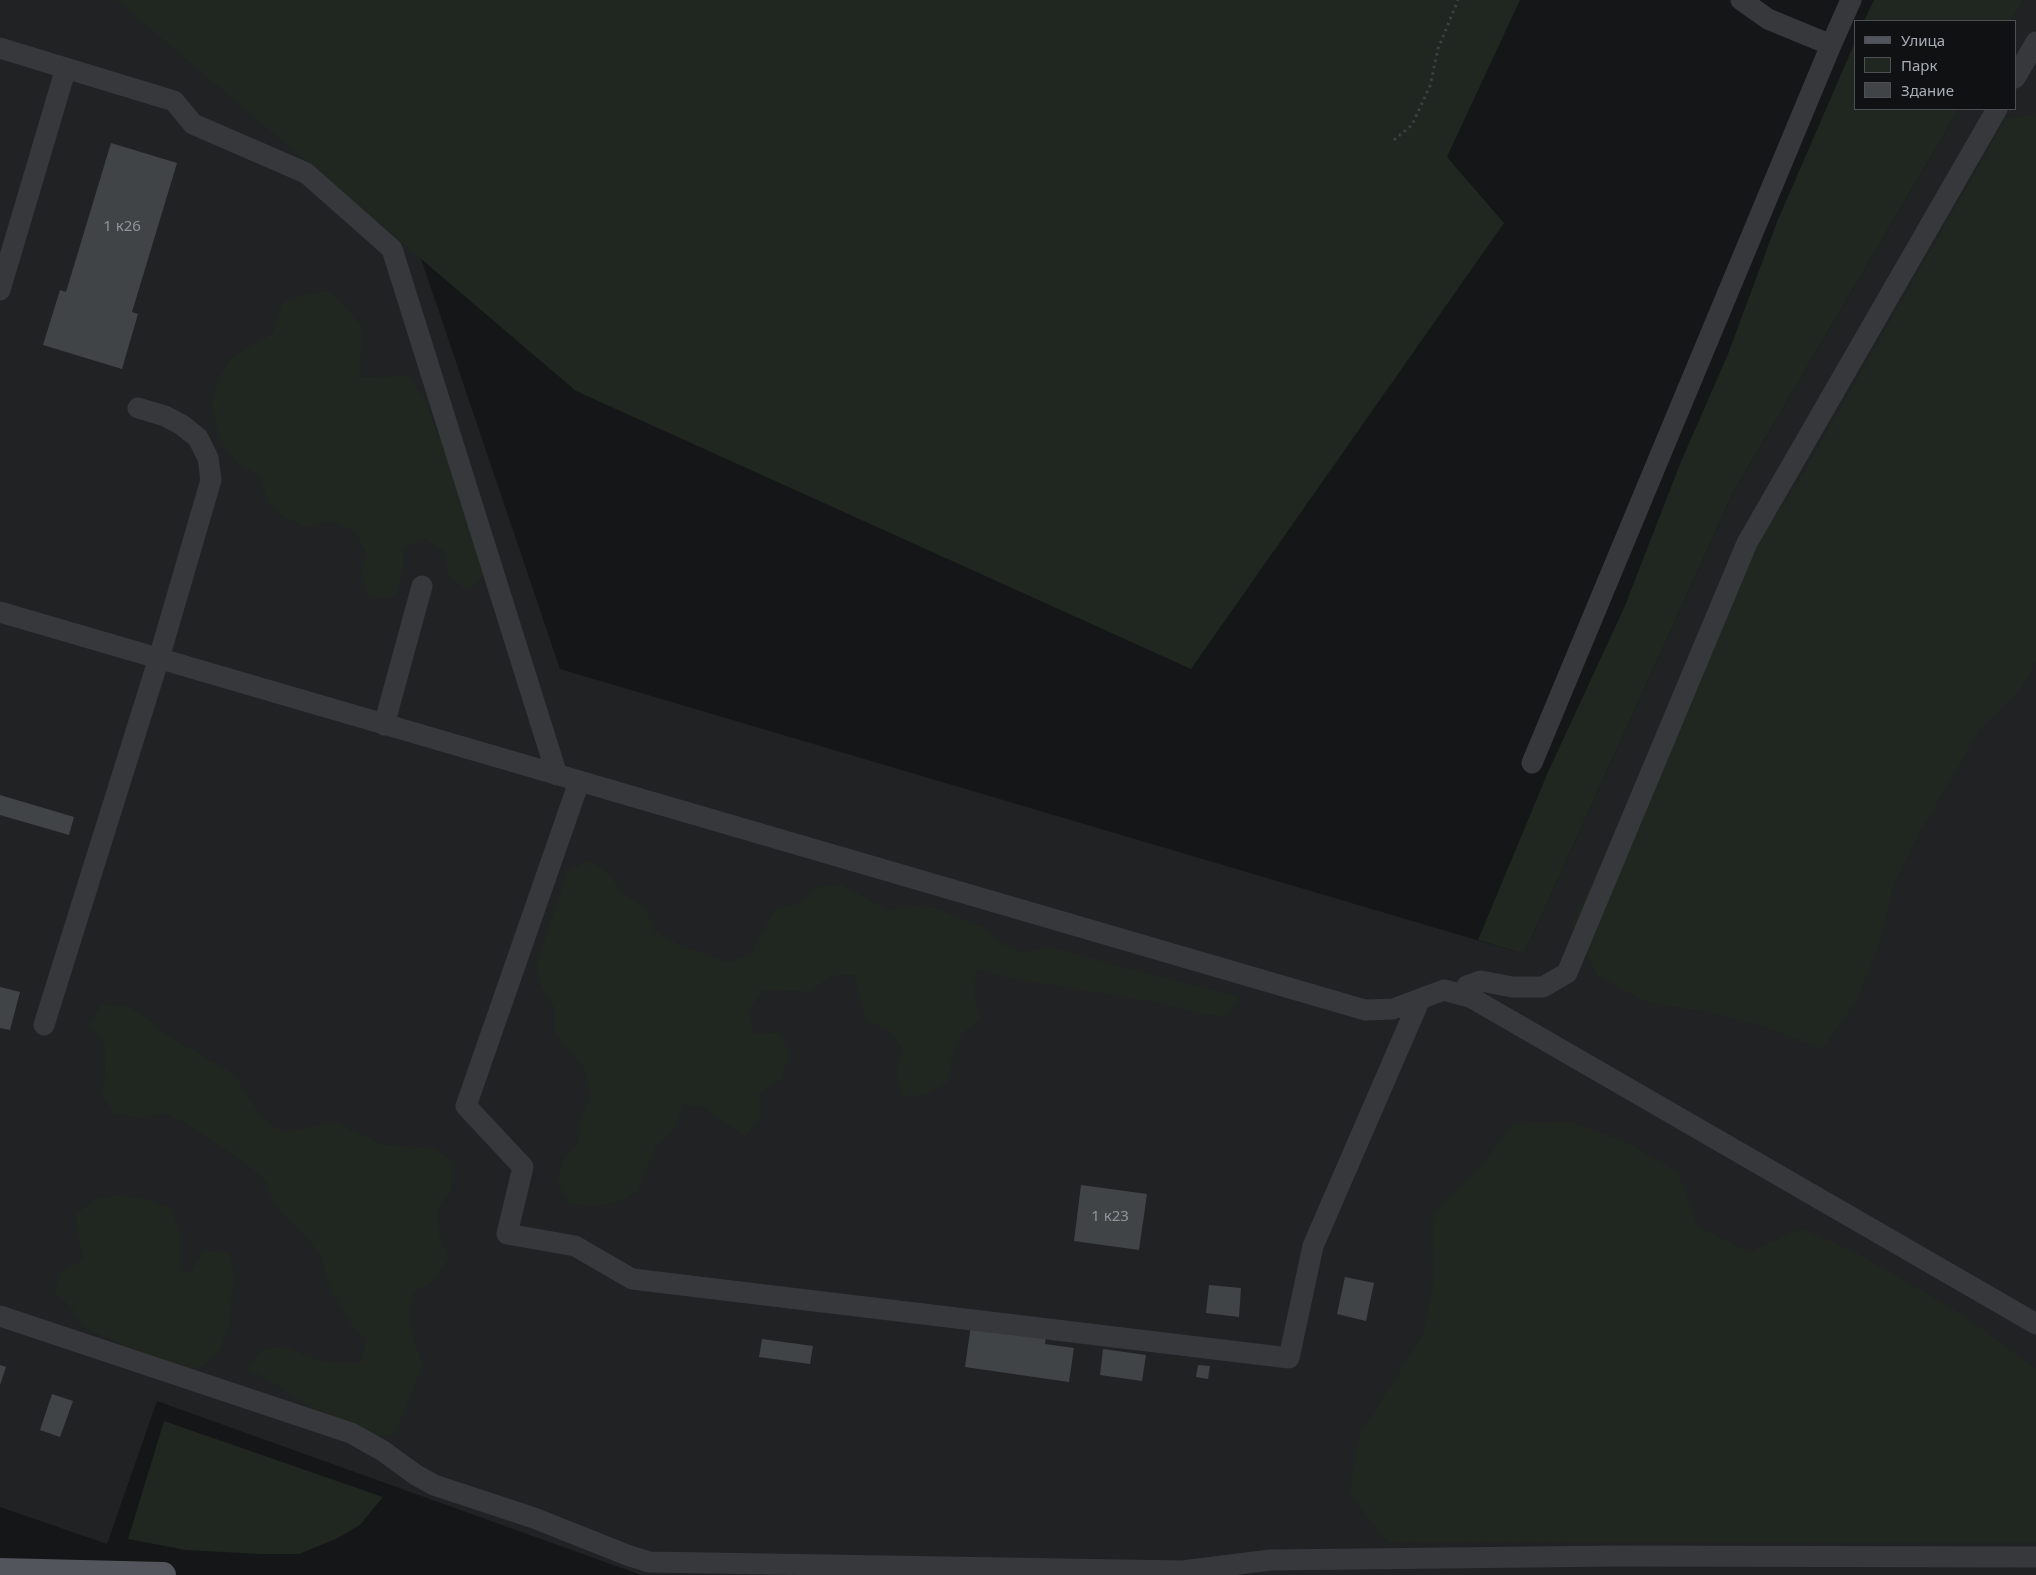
<!DOCTYPE html>
<html>
<head>
<meta charset="utf-8">
<style>
  body { margin:0 }
  #map { position:relative; width:2036px; height:1575px; overflow:hidden; background:#151617; font-family:"Noto Sans",sans-serif }
  canvas { display:block }
  .legend { position:absolute; left:1854px; top:20px; width:162px; height:90px; box-sizing:border-box; background:#101112; border:1px solid #4c5054; margin:0; padding:6px 9px; list-style:none; font-size:15px; color:#a7aeb8 }
  .legend li { display:flex; align-items:center; gap:10px; height:25px }
  .legend b { width:25px; border:1px solid #4c5054 }
</style>
</head>
<body>
<div id="map">
<canvas width="2036" height="1575"></canvas>
<ul class="legend">
<li><b style="height:6px;background:#52555b"></b>Улица</li>
<li><b style="height:14px;background:#1f2720"></b>Парк</li>
<li><b style="height:14px;background:#414447"></b>Здание</li>
</ul>
</div>
<script>
const c = document.querySelector('canvas').getContext('2d');
c.lineJoin = 'round';
function fillPath(path, color) { c.fillStyle = color; c.fill(path, 'evenodd'); }
const poly = rows => new Path2D(rows.map(r => 'M' + r).join(''));
function stroke(path, color, width, dash) { c.strokeStyle = color; c.lineWidth = width; c.lineCap = dash ? 'butt' : 'round'; c.setLineDash(dash || []); c.stroke(path); }
function write(font, color, halo, rows, align = 'center') {
  c.font = font + ' "Noto Sans",sans-serif'; c.lineWidth = 5; c.setLineDash([]); c.textBaseline = 'middle'; c.strokeStyle = halo; c.fillStyle = color; for (const [text, x, y, turn = 0] of rows) {
    c.save(); c.translate(x, y); c.rotate((+turn || 0) * Math.PI / 180); c.textAlign = isNaN(turn) ? turn : align; if (halo) c.strokeText(text, 0, 0); c.fillText(text, 0, 0); c.restore();
  }
}
fillPath(poly([
  [0,0,131,0,414,238,560,669,1524,954,1733,493,1959,109,2015,109,2015,21,2011,21,2023,0,2036,0,2036,1575,641,1575,157,1401,107,1544,0,1507]
]), '#212224');
fillPath(poly([
  [117,0,1520,0,1447,157,1504,223,1191,669,576,391],
  [1874,0,2023,0,2011,21,1864,21],
  [1855,42,1855,109,1959,109,1733,493,1524,954,1478,940,1548,772,1624,608,1680,464,1728,354,1777,222],
  [2036,115,2036,662,2021,688,1980,729,1921,830,1893,886,1879,945,1857,1000,1822,1049,1764,1027,1708,1012,1648,1003,1598,976,1572,925,1728,588,1803,474,2006,118],
  [328,291,346,307,362,327,360,377,409,376,423,397,442,443,485,575,467,590,448,576,445,552,426,539,404,547,403,571,395,597,369,597,361,575,367,553,355,532,330,521,307,528,284,517,267,501,261,477,240,465,224,448,216,426,212,404,218,380,231,358,273,333,282,303,304,294],
  [590,860,610,876,624,895,645,907,655,931,680,945,728,962,751,955,762,932,777,908,802,903,817,887,841,884,887,910,911,906,935,908,981,926,1001,943,1024,953,1049,947,1239,997,1227,1017,1201,1014,1155,1002,1001,977,977,969,974,994,980,1018,961,1035,952,1058,948,1082,927,1094,903,1098,896,1072,903,1049,889,1030,866,1021,854,975,830,976,811,992,763,990,748,1011,754,1034,779,1032,790,1054,781,1080,760,1093,760,1118,745,1136,705,1108,683,1104,675,1129,656,1146,637,1192,616,1203,593,1206,570,1204,557,1183,563,1161,578,1143,580,1119,591,1096,584,1068,555,1032,555,1008,541,987,536,965,568,871],
  [102,1004,128,1006,149,1020,168,1036,234,1074,261,1117,283,1132,308,1128,334,1122,382,1144,436,1149,454,1164,451,1190,437,1210,439,1235,449,1258,434,1281,413,1293,409,1318,414,1343,423,1365,395,1434,371,1439,331,1415,309,1407,269,1380,247,1369,263,1349,287,1347,311,1358,336,1363,360,1363,367,1341,351,1324,338,1303,327,1282,322,1257,307,1238,273,1203,266,1181,248,1165,187,1124,165,1113,141,1118,115,1114,102,1095,105,1070,104,1044,90,1025],
  [1572,1122,1628,1143,1678,1172,1697,1226,1749,1252,1802,1228,1857,1253,1960,1313,2036,1369,2036,1543,1389,1542,1349,1494,1359,1437,1424,1333,1434,1276,1432,1213,1476,1173,1514,1123],
  [121,1195,147,1199,170,1208,180,1233,180,1270,191,1273,203,1251,229,1253,234,1277,229,1327,219,1350,202,1367,179,1370,84,1328,72,1308,54,1292,62,1270,84,1259,78,1237,76,1214,97,1198],
  [164,1421,383,1497,360,1525,336,1539,299,1554,260,1554,186,1550,128,1539]
]), '#1f2720');
fillPath(poly([
  [111,143,177,163,132,312,138,314,122,369,43,345,60,290,66,292],
  [0,795,74,817,69,835,0,815],
  [0,987,20,992,10,1030,0,1028],
  [1081,1185,1147,1194,1139,1250,1074,1241],
  [1345,1277,1374,1283,1366,1321,1337,1314],
  [1209,1285,1241,1288,1239,1317,1206,1313],
  [971,1325,1046,1336,1045,1344,1074,1348,1069,1382,965,1367],
  [762,1339,813,1346,810,1364,759,1357],
  [1103,1349,1146,1355,1142,1381,1100,1375],
  [0,1365,6,1367,0,1385],
  [1198,1365,1210,1366,1208,1379,1196,1377],
  [52,1394,73,1401,60,1437,40,1430]
]), '#414447');
stroke(poly([
  [1394,140,1412,125,1430,86,1438,49,1458,0]
]), '#3c3f43', 3, [2.5, 4]);
stroke(poly([
  [1741,0,1768,19,1831,45,1851,0],
  [0,48,174,101,193,124,306,173,392,249,557,775],
  [2015,78,2036,42],
  [0,290,66,68],
  [0,612,1365,1010,1393,1009,1444,990,1470,997,2036,1324],
  [384,725,422,586],
  [1532,763,1831,45],
  [579,782,466,1106,523,1167,507,1234,575,1246,632,1279,1289,1358,1313,1246,1420,999],
  [1461,995,1467,986,1481,981,1512,987,1543,987,1567,973,1747,543,1997,109],
  [44,1025,159,658,211,480,208,458,198,438,182,425,165,416,138,408],
  [0,1316,351,1433,383,1451,416,1475,434,1485,534,1518,627,1555,649,1562,1182,1571,1271,1560,1616,1556,2036,1557]
]), '#36383c', 21);
stroke(poly([
  [0,1571,163,1575]
]), '#52555b', 26);
write('15px', '#8e949c', null, [
  ["1 к26",122,227],
  ["1 к23",1110,1217]
]);
</script>
</body>
</html>
